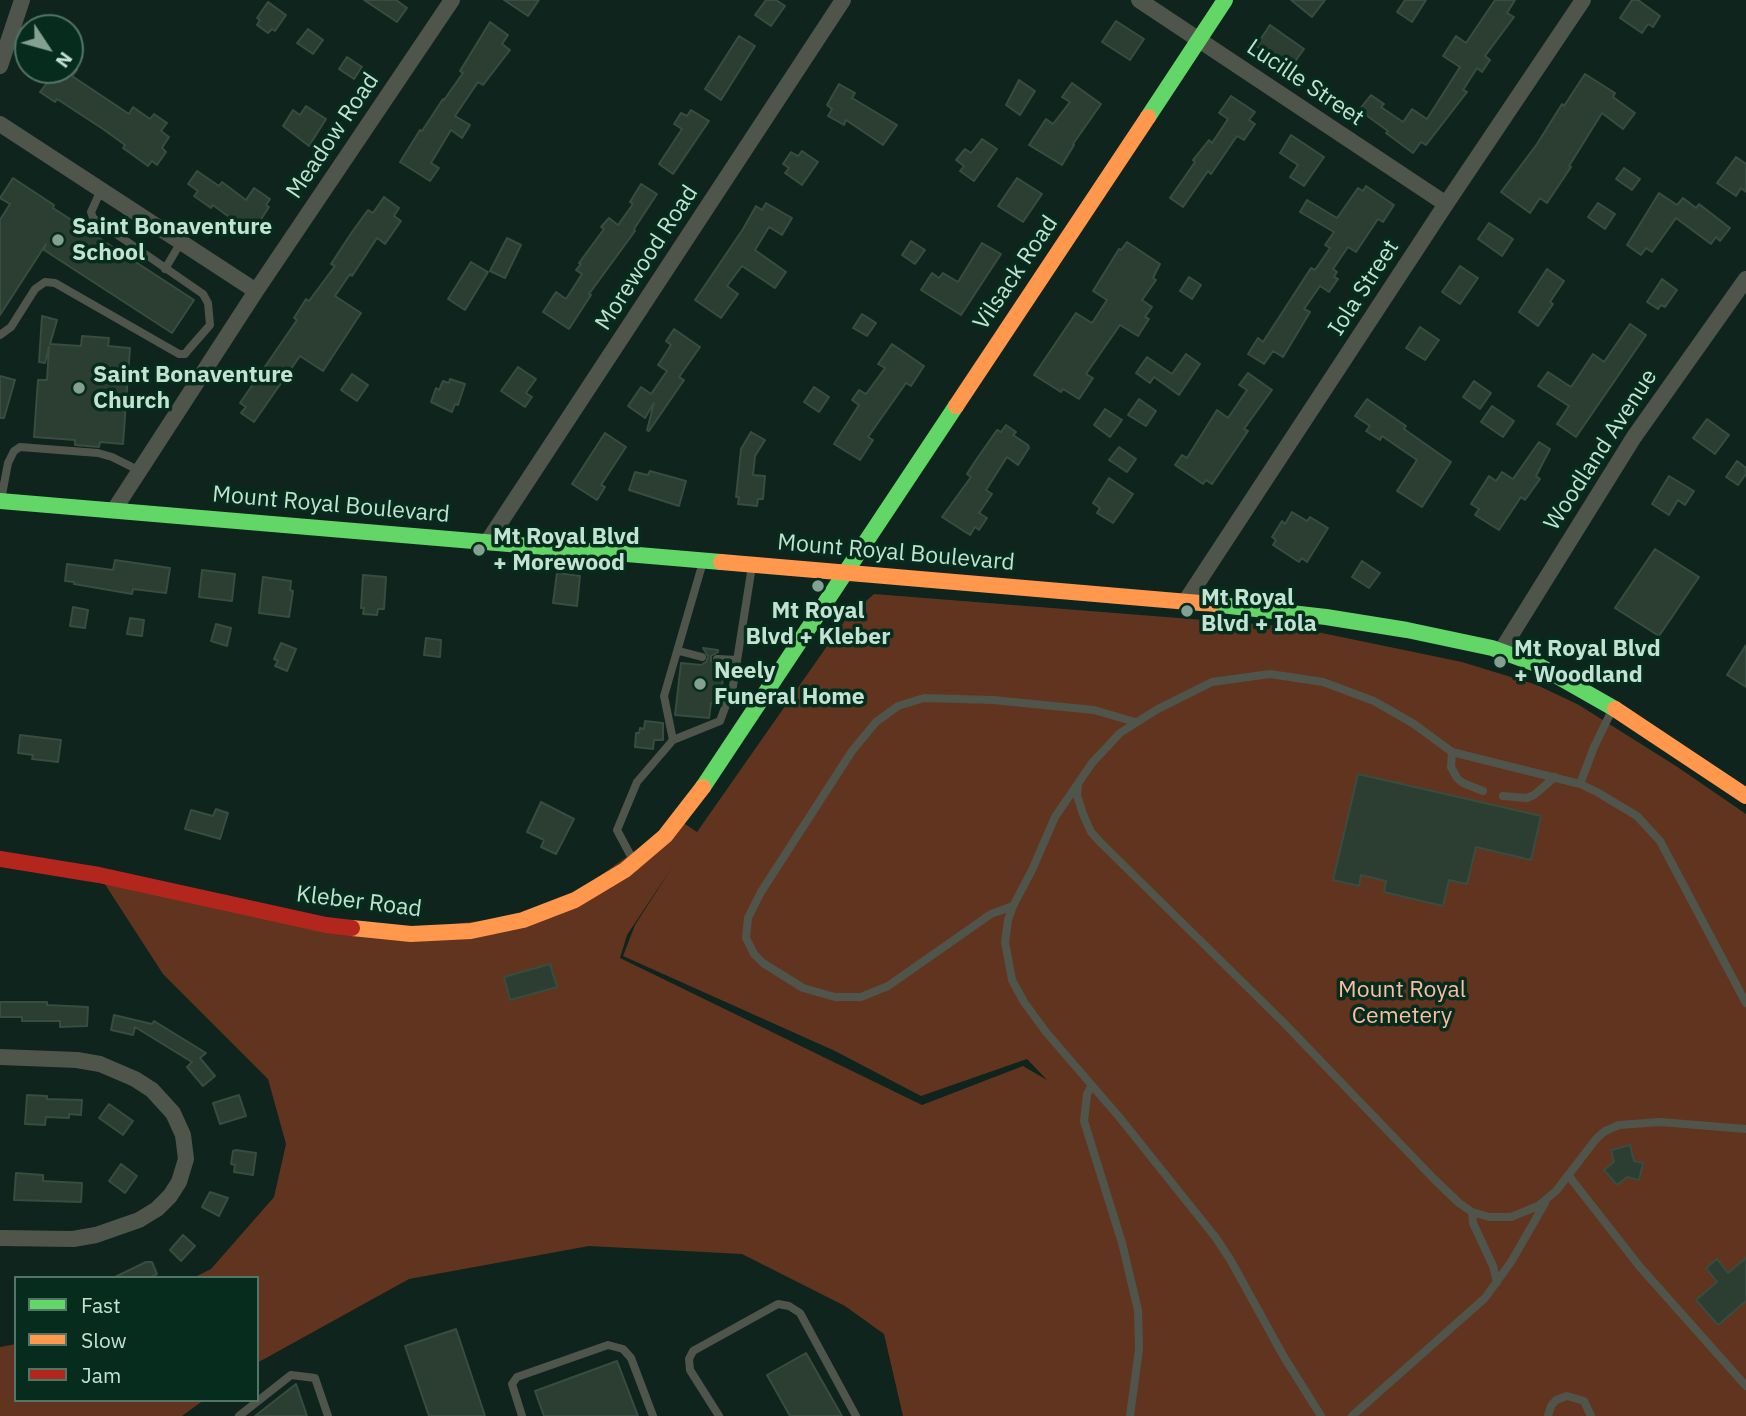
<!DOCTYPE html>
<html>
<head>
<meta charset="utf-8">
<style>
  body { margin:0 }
  #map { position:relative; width:1746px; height:1416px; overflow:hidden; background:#0e241c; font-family:"IBM Plex Sans",sans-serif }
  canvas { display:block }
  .legend { position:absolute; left:14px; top:1276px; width:245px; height:126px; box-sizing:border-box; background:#062c1e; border:2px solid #517566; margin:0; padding:9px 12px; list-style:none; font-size:21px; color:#c2e3d2 }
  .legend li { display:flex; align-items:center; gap:14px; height:35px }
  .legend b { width:35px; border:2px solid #517566 }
  .north { position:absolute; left:14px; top:14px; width:70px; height:70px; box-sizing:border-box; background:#062c1e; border:2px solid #517566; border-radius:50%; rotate:126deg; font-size:19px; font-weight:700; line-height:28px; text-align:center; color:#c2e3d2 }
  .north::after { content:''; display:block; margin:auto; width:24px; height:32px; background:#83a092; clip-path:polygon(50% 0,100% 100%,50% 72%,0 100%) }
</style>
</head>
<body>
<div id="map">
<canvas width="1746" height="1416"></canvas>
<ul class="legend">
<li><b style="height:9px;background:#63d668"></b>Fast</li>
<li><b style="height:9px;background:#ff974d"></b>Slow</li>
<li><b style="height:9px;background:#b3261e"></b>Jam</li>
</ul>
<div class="north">N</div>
</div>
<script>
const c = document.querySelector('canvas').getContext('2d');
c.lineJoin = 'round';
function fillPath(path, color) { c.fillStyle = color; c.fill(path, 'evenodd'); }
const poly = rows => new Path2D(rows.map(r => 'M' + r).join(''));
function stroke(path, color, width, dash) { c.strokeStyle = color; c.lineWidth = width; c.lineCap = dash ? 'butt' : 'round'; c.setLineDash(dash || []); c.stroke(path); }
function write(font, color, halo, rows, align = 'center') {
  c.font = font + ' "IBM Plex Sans",sans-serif'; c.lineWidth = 7; c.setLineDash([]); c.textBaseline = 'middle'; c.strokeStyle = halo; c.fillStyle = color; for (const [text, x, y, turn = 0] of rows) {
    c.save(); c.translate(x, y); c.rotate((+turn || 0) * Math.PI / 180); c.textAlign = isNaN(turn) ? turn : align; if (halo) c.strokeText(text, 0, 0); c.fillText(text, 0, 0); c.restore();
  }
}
fillPath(poly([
  [874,594,1293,627,1462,662,1537,685,1579,705,1676,766,1746,814,1746,1416,903,1416,884,1334,845,1306,742,1254,589,1246,409,1279,257,1363,257,1278,193,1278,211,1269,274,1197,286,1144,268,1079,163,974,99,875,386,932,547,913,679,820,697,832,846,619],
  [673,866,635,925,623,956,835,1051,921,1096,1027,1059,1047,1080,1023,1066,922,1105,620,958,627,935],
  [16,1344,16,1400,204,1400,182,1416,0,1416,0,1347]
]), '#61341f');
const building = poly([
  [364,0,396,0,407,8,397,22,364,0],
  [504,0,539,0,528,16,504,0],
  [766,0,776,0,785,6,771,26,755,15,766,0],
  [1291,0,1325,0,1312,17,1291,0],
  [1405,0,1426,0,1412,22,1397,12,1405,0],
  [1495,0,1515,0,1507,13,1514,17,1485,56,1490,60,1482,72,1477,68,1463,90,1467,92,1426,145,1421,142,1413,153,1386,133,1388,131,1359,110,1371,95,1384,104,1381,107,1403,122,1412,109,1427,119,1460,67,1443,56,1456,36,1466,43,1495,0],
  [1632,0,1638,0,1660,16,1653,27,1648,24,1642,33,1620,18,1632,0],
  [268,2,286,15,275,31,272,29,268,33,257,25,260,20,257,18,268,2],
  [1116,21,1144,39,1130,60,1102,42,1116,21],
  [490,22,508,35,502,44,510,50,483,85,478,82,455,116,470,125,462,138,451,130,431,163,439,168,430,181,400,162,420,130,422,131,443,99,444,100,463,73,460,71,490,22],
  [1270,25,1304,49,1294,63,1288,58,1283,65,1256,46,1270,25],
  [308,29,323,40,313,54,297,43,308,29],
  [739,36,755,46,721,100,705,89,739,36],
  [347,57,362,67,354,79,339,69,347,57],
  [48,70,77,70,72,76,129,114,133,107,150,119,154,114,167,123,161,131,169,137,162,148,166,152,157,165,152,161,148,166,123,148,125,145,103,129,57,99,55,102,40,92,47,83,42,80,48,70],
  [1585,74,1615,93,1613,97,1635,113,1623,129,1602,113,1569,166,1571,167,1547,203,1540,198,1530,213,1501,192,1537,144,1562,104,1564,106,1585,74],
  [1019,80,1035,91,1020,115,1006,105,1019,80],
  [1072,83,1101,104,1073,144,1074,145,1062,165,1029,145,1046,119,1053,124,1070,102,1062,97,1072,83],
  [839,84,855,93,852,98,897,125,883,145,846,120,844,125,828,116,832,109,827,105,839,84],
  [1231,96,1255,112,1249,120,1255,124,1244,140,1237,136,1211,174,1208,171,1183,207,1170,198,1195,162,1193,160,1209,140,1212,143,1228,119,1219,113,1231,96],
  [306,106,326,119,309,146,283,126,293,110,300,115,306,106],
  [691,110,709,121,673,174,659,164,682,129,674,124,681,113,687,116,691,110],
  [1291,135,1324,157,1304,186,1290,177,1298,165,1280,153,1291,135],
  [982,139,997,149,974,181,960,171,964,166,956,160,965,149,971,153,982,139],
  [802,151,818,162,802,185,785,173,789,168,783,164,791,152,798,156,802,151],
  [1736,157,1746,164,1746,192,1741,188,1736,196,1717,183,1736,157],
  [1624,168,1640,179,1632,190,1616,179,1624,168],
  [197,171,219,186,222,182,246,200,254,188,270,199,266,205,269,207,256,227,249,223,245,229,213,205,211,208,194,196,198,191,188,184,197,171],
  [13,178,54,205,53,208,194,300,172,333,44,250,46,244,0,315,0,220,10,204,0,198,13,178],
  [1017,178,1042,194,1023,222,998,206,1017,178],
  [641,184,657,194,634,229,635,231,589,294,591,295,569,329,543,312,556,292,566,299,582,274,576,270,581,264,579,263,604,229,601,227,609,218,618,225,633,204,630,202,641,184],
  [1366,186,1394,205,1383,222,1378,219,1356,252,1348,247,1333,269,1337,272,1334,277,1338,279,1329,292,1320,286,1304,309,1310,312,1283,357,1273,351,1264,364,1248,354,1258,338,1263,342,1311,268,1315,270,1330,248,1325,245,1334,232,1300,212,1307,200,1337,218,1358,188,1363,191,1366,186],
  [1659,193,1677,205,1683,198,1696,208,1699,204,1730,228,1720,241,1716,237,1711,244,1676,218,1652,252,1646,248,1641,255,1627,245,1659,193],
  [384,197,399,208,394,216,401,221,385,244,377,238,352,276,350,274,335,296,361,313,323,371,300,356,254,422,241,413,246,407,240,403,297,320,294,318,306,299,309,301,335,266,331,264,352,232,368,210,373,213,384,197],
  [766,203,792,218,782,235,769,227,755,250,786,272,775,288,742,266,727,286,738,294,721,318,695,300,743,229,756,206,762,210,766,203],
  [1598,203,1615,214,1605,229,1588,217,1598,203],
  [1489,223,1513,239,1502,256,1478,239,1489,223],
  [507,238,521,245,505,278,490,271,507,238],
  [911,241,925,250,915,264,902,255,911,241],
  [1127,242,1160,264,1153,278,1156,280,1142,300,1152,307,1145,317,1149,319,1138,336,1120,325,1086,374,1093,378,1079,399,1063,389,1061,392,1034,375,1076,313,1092,323,1107,300,1093,291,1119,249,1121,250,1127,242],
  [982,243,1001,254,961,315,921,290,932,273,939,278,943,273,958,282,982,243],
  [471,262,488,272,465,310,448,299,471,262],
  [1460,266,1478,278,1460,304,1442,292,1460,266],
  [1547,269,1564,281,1550,302,1553,304,1538,326,1519,312,1547,269],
  [1189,277,1201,285,1192,299,1180,291,1189,277],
  [1662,279,1677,290,1665,307,1661,305,1658,309,1647,302,1662,279],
  [862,314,876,323,867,336,853,328,862,314],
  [42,316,57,320,50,344,81,346,82,336,109,338,108,346,130,348,123,444,100,442,99,447,75,445,75,440,34,437,38,380,47,380,49,347,45,363,39,362,42,316],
  [1630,324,1646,335,1576,437,1557,424,1569,406,1538,386,1548,372,1571,387,1593,354,1604,362,1630,324],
  [1420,327,1439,340,1425,360,1406,348,1420,327],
  [674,329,700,347,679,377,684,380,649,431,647,430,654,403,645,418,628,406,641,387,651,394,667,371,658,365,671,345,666,341,674,329],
  [892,344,924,366,911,386,906,383,868,437,873,440,860,460,834,444,859,405,852,400,859,390,866,394,885,368,878,364,892,344],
  [1186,354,1200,364,1179,395,1154,377,1150,383,1136,373,1147,357,1172,374,1186,354],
  [518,367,536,379,526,393,532,397,525,407,501,391,518,367],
  [1248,373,1272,390,1244,429,1248,431,1212,484,1206,480,1203,484,1175,465,1182,455,1187,458,1217,410,1228,418,1247,390,1239,385,1248,373],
  [352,374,368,385,357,401,341,390,352,374],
  [0,376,15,380,4,418,0,418,0,376],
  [450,379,465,384,458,405,455,404,452,412,431,402,436,388,439,390,443,381,449,383,450,379],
  [1474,381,1491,393,1480,409,1463,397,1474,381],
  [814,387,829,397,819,412,804,402,814,387],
  [1139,399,1156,411,1146,426,1128,415,1139,399],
  [1367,399,1406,426,1404,429,1451,462,1422,507,1397,491,1417,460,1382,436,1380,440,1366,431,1370,426,1355,416,1367,399],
  [1492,406,1514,421,1503,437,1481,422,1492,406],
  [1105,409,1122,420,1110,437,1094,425,1105,409],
  [1707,419,1729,435,1715,454,1693,438,1707,419],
  [1006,425,1016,432,1013,435,1028,445,1029,448,1018,465,1007,457,986,490,992,494,979,513,987,518,979,530,975,527,970,535,942,517,971,477,967,474,976,460,997,430,1001,432,1006,425],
  [751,432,765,440,755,456,753,475,765,476,763,499,758,499,757,506,738,504,739,497,736,497,741,449,751,432],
  [605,433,626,447,601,485,605,487,597,500,572,484,605,433],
  [1539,442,1550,449,1536,476,1540,479,1525,500,1521,497,1499,530,1475,515,1479,509,1471,504,1489,476,1496,481,1502,472,1513,479,1539,442],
  [1119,447,1136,459,1127,472,1109,460,1119,447],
  [1737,461,1746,468,1746,474,1738,485,1726,477,1737,461],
  [650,471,686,481,679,506,629,490,635,472,648,475,650,471],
  [1669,476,1694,491,1685,505,1678,500,1669,515,1652,504,1669,476],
  [1109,478,1133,494,1113,523,1097,513,1100,508,1093,503,1109,478],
  [1292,512,1307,521,1310,517,1328,528,1307,562,1302,558,1299,562,1273,545,1276,540,1272,537,1282,521,1285,524,1292,512],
  [1655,549,1699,577,1659,636,1615,608,1655,549],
  [115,560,170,568,166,593,133,589,132,594,74,584,74,582,65,581,67,564,113,570,115,560],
  [1362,561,1380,573,1369,588,1352,577,1362,561],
  [202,570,235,574,232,601,199,597,202,570],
  [557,573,580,576,577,606,553,603,557,573],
  [363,575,386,577,384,609,378,609,377,615,363,614,364,608,361,608,363,575],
  [263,577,291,581,290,590,293,591,289,617,259,613,263,577],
  [73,607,88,610,85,628,70,626,73,607],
  [130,618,144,620,142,636,127,634,130,618],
  [216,624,231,628,227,646,211,641,216,624],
  [426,638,441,640,440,657,424,655,426,638],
  [281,643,296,649,287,671,275,666,278,661,274,659,281,643],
  [1746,645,1746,687,1727,675,1746,645],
  [703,648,718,650,718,652,711,656,711,661,716,665,725,666,719,704,711,703,709,718,675,715,681,663,701,665,706,662,708,656,703,648],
  [645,721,663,723,663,740,654,740,653,749,635,747,636,733,639,733,640,728,644,729,645,721],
  [20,735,61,740,58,762,32,759,33,755,18,753,20,735],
  [1358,774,1541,816,1531,860,1476,847,1467,884,1449,880,1443,906,1384,892,1386,881,1361,875,1359,886,1333,880,1358,774],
  [541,802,574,819,556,854,541,847,544,840,527,832,541,802],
  [216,809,228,813,220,839,185,829,191,810,213,816,216,809],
  [550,964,557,987,510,1000,504,977,550,964],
  [0,1002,47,1002,47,1005,88,1007,87,1026,60,1027,60,1021,22,1021,22,1017,0,1017,0,1002],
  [114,1015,152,1024,154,1021,206,1053,200,1058,215,1076,203,1086,187,1067,192,1062,135,1027,133,1035,111,1030,114,1015],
  [27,1095,47,1096,47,1099,82,1100,81,1115,69,1114,69,1118,46,1117,45,1125,25,1124,27,1095],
  [239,1095,246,1116,220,1124,213,1103,239,1095],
  [109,1104,133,1121,123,1135,99,1118,109,1104],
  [1630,1145,1634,1161,1643,1163,1639,1180,1627,1177,1617,1185,1604,1170,1614,1162,1611,1150,1630,1145],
  [236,1150,256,1153,253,1175,234,1172,235,1165,231,1164,233,1151,236,1150],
  [121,1164,137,1176,125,1193,109,1181,121,1164],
  [16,1173,43,1175,43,1181,82,1183,81,1202,14,1200,16,1173],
  [210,1192,228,1198,219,1216,202,1207,210,1192],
  [183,1235,195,1246,181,1261,170,1250,183,1235],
  [1746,1258,1746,1301,1718,1325,1696,1300,1717,1282,1706,1268,1717,1259,1728,1273,1746,1258],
  [146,1262,152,1262,157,1274,149,1278,113,1278,146,1262],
  [456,1329,485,1416,429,1416,405,1346,456,1329],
  [806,1353,842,1416,790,1416,767,1375,806,1353],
  [617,1361,638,1416,544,1416,535,1391,617,1361],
  [296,1384,307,1416,255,1416,296,1384]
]);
fillPath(building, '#2b3e31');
stroke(building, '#384c40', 2);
stroke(poly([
  [165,269,181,242],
  [0,335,11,327,35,289,45,282,55,283,179,354,185,354,189,349,210,325,208,303,203,294,93,218,91,212,101,190],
  [1,500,8,463,14,451,20,447,98,453,112,457,140,471],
  [679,651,702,657],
  [717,659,737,660],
  [673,740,664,696,703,562],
  [1452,752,1451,767,1457,778,1463,783,1483,791],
  [1580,784,1594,747,1613,708],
  [1078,785,1077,795,1083,814,1091,832,1100,842,1284,1023,1434,1179,1459,1203,1472,1212,1489,1217,1511,1217,1538,1206,1556,1191,1596,1139,1605,1131,1619,1125,1660,1122,1746,1129],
  [1503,796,1527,798,1534,795,1555,777],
  [633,860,617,830,637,782,673,740,720,721,733,686,752,566],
  [1013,906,991,914,888,986,861,997,835,997,803,988,763,963,754,954,746,938,748,918,761,892,852,751,876,722,898,706,924,698,993,700,1094,710,1135,722],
  [1091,1087,1087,1094,1084,1121,1122,1243,1138,1310,1139,1349,1130,1416],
  [1568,1175,1640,1267,1746,1386],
  [1472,1212,1473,1223,1493,1266,1497,1282],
  [239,1416,291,1375,315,1378,328,1416],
  [522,1416,512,1384,517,1377,608,1345,623,1349,631,1358,653,1416],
  [719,1416,690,1370,689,1359,693,1351,778,1304,789,1306,800,1313,856,1416],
  [1321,1416,1284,1357,1231,1261,1216,1238,1120,1118,1046,1032,1024,1002,1012,980,1005,942,1008,920,1013,906,1032,870,1055,817,1092,763,1120,733,1156,710,1212,682,1270,674,1323,682,1374,701,1414,724,1452,752,1580,784,1597,792,1637,816,1660,841,1746,1003],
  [1352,1416,1485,1298,1511,1262,1545,1203],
  [1548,1416,1551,1406,1556,1400,1567,1396,1584,1401,1591,1416]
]), '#50554c', 8);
stroke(poly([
  [1139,0,1446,204],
  [0,66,22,0],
  [0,124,256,291],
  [114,510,256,291,452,0],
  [488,541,843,0],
  [1185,602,1446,204,1583,0],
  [1501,651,1634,437,1746,279],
  [0,1057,77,1060,100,1064,135,1079,152,1090,173,1113,183,1135,186,1159,179,1182,170,1196,157,1209,139,1220,96,1235,73,1239,0,1238]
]), '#50554c', 16);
stroke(poly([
  [1148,117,1225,0],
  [0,501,721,562],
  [1212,604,1326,617,1407,630,1492,648,1536,664,1615,709],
  [703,787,956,406]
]), '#63d668', 16);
stroke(poly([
  [956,406,1148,117],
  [721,562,1212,604],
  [1615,709,1746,796],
  [352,928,411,934,471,931,523,920,575,900,625,870,665,836,703,787]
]), '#ff974d', 16);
stroke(poly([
  [0,859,99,875,326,925,352,928]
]), '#b3261e', 16);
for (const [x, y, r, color] of [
  [58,240,7,"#83a092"],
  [79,388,7,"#83a092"],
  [479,550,7,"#83a092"],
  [818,586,7,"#83a092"],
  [1187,611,7,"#83a092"],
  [1500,662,7,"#83a092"],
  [700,684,7,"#83a092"]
]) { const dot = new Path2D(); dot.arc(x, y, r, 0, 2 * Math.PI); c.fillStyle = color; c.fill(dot); stroke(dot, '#062c1e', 2.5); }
write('23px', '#c2e3d2', '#062c1e', [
  ["Lucille Street",1305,83,34],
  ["Meadow Road",333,136,-56],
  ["Morewood Road",647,258,-57],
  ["Vilsack Road",1016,273,-56],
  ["Iola Street",1364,288,-57],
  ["Woodland Avenue",1601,450,-57],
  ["Mount Royal Boulevard",331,505,5],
  ["Mount Royal Boulevard",896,553,5],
  ["Kleber Road",359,902,7]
]);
write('bold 23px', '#c2e3d2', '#062c1e', [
  ["Saint Bonaventure",72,227],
  ["School",72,253],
  ["Saint Bonaventure",93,375],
  ["Church",93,401],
  ["Mt Royal Blvd",493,537],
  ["+ Morewood",493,563],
  ["Mt Royal",1201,598],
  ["Blvd + Iola",1201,624],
  ["Mt Royal",818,611,"center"],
  ["Blvd + Kleber",818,637,"center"],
  ["Mt Royal Blvd",1514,649],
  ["+ Woodland",1514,675],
  ["Neely",714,671],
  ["Funeral Home",714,697]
], 'left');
write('23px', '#fbbda3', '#062c1e', [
  ["Mount Royal",1402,990],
  ["Cemetery",1402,1016]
]);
</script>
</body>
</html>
